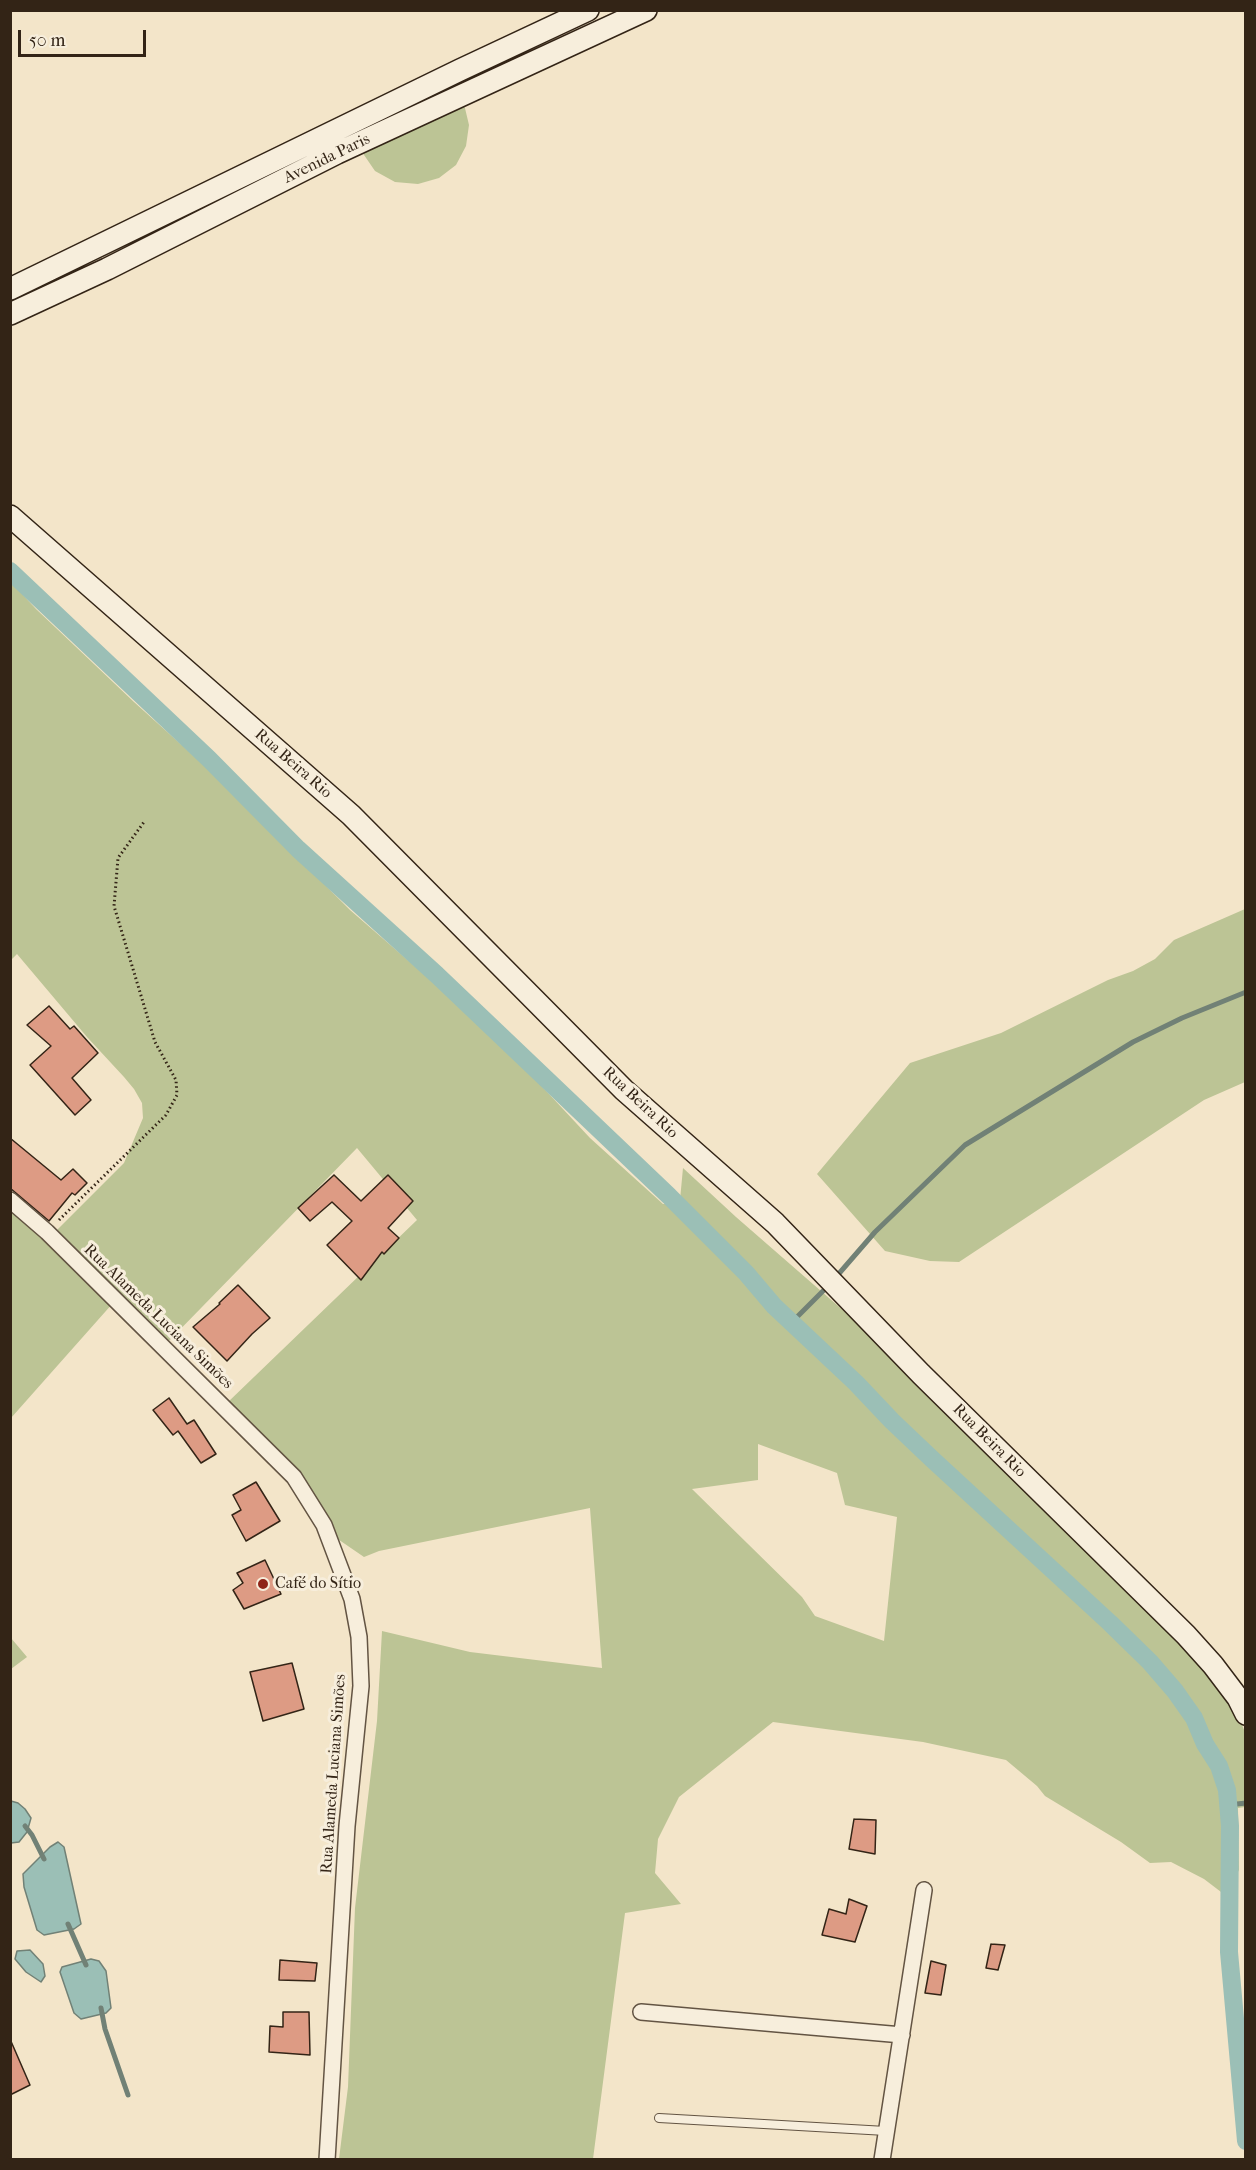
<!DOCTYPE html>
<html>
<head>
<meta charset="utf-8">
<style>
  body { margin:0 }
  #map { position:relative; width:1256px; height:2170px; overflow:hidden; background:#f3e5c9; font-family:"IM FELL French Canon",serif }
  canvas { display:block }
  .frame { position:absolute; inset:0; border:12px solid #332416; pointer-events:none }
  .scale { position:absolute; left:18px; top:30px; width:128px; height:27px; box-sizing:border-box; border:3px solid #332416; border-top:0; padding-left:8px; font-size:18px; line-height:21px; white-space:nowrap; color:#332416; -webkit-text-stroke:4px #f7eedc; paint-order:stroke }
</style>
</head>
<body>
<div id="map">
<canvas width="1256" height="2170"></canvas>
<div class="frame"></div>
<div class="scale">50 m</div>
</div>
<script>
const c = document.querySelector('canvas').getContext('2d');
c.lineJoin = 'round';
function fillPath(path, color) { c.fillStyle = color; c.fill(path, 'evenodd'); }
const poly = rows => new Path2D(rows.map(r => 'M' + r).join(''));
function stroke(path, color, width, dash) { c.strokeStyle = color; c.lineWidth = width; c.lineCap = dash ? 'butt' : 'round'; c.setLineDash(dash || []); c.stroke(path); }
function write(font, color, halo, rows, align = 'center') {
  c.font = font + ' "IM FELL French Canon",serif'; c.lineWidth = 6; c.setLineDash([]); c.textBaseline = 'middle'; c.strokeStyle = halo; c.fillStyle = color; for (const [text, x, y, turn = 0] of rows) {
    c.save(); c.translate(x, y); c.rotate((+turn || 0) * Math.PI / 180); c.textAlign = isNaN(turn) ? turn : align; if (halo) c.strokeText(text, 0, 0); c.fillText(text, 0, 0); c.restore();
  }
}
fillPath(poly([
  [464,104,469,125,466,146,456,165,439,178,418,184,395,182,375,171,362,152],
  [11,582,36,609,134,702,256,812,304,864,350,910,441,989,522,1065,590,1138,663,1204,672,1204,675,1195,680,1200,683,1168,736,1217,860,1325,1190,1644,1232,1702,1245,1732,1245,1807,1238,1808,1239,1870,1225,1895,1204,1879,1171,1862,1150,1863,1121,1842,1045,1796,1037,1786,1006,1760,923,1742,773,1722,679,1797,658,1839,655,1873,681,1904,625,1913,593,2159,339,2159,348,2087,355,1908,377,1721,382,1631,470,1652,602,1668,590,1508,379,1551,364,1557,329,1533,227,1403,417,1220,357,1148,163,1347,113,1303,11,1418,11,1209,46,1241,124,1163,143,1118,142,1103,134,1089,124,1077,87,1037,17,954,11,960],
  [758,1444,837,1473,845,1505,897,1517,884,1641,815,1616,802,1597,692,1489,758,1480],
  [1245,909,1245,1082,1204,1100,959,1262,930,1261,885,1251,817,1174,910,1063,1001,1033,1108,980,1133,971,1155,959,1174,940],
  [11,1638,27,1657,11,1669,10,1669]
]), '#bcc495');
const water = poly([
  [11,1801,18,1803,25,1809,31,1818,27,1832,19,1842,11,1843,11,1801],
  [58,1842,64,1847,81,1924,74,1929,44,1935,37,1930,24,1887,23,1874,50,1847,58,1842],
  [30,1950,43,1964,45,1976,41,1982,26,1972,15,1959,17,1951,30,1950],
  [91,1959,99,1961,106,1971,111,2008,106,2013,81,2019,74,2013,60,1972,62,1967,91,1959]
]);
fillPath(water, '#9bbfb6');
stroke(water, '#718176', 1.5);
stroke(poly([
  [836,1277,875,1232,965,1145,1133,1042,1182,1018,1246,992],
  [792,1322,828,1286],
  [1228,1805,1246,1803],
  [25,1826,32,1835,44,1859],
  [68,1924,86,1965],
  [101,2008,105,2029,128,2095]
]), '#718176', 5);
stroke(poly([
  [10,571,209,759,298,849,437,975,669,1196,746,1273,774,1306,856,1383,892,1421,932,1459,1110,1623,1150,1662,1175,1691,1194,1718,1205,1744,1219,1766,1227,1790,1230,1826,1229,1952,1246,2141]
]), '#9bbfb6', 18);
const building = poly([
  [49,1006,70,1029,74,1026,98,1053,72,1078,91,1100,75,1115,30,1065,51,1046,27,1025,49,1006],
  [10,1138,61,1180,73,1169,87,1183,75,1195,72,1193,49,1221,10,1188,10,1138],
  [334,1175,361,1201,388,1175,413,1201,388,1228,399,1238,384,1254,382,1252,361,1280,327,1245,352,1221,332,1202,310,1221,298,1208,334,1175],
  [238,1285,270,1318,252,1334,227,1361,193,1327,220,1304,219,1303,238,1285],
  [169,1398,187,1424,194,1420,216,1454,201,1463,178,1431,173,1435,153,1410,169,1398],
  [256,1482,280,1521,246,1541,232,1515,241,1510,233,1495,256,1482],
  [265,1560,281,1594,244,1609,233,1590,243,1583,237,1573,265,1560],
  [292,1663,304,1709,263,1721,250,1672,292,1663],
  [854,1819,876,1820,875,1854,849,1849,854,1819],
  [849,1899,867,1906,855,1942,822,1935,829,1909,846,1914,849,1899],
  [991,1944,1005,1945,998,1970,986,1968,991,1944],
  [280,1960,317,1963,315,1981,279,1980,280,1960],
  [931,1961,946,1965,941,1995,925,1993,931,1961],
  [283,2012,309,2012,310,2055,269,2052,270,2026,283,2027,283,2012],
  [10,2039,30,2085,10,2095,10,2039]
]);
fillPath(building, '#dd9b84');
stroke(building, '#332416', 1.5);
const lane = poly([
  [659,2118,886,2131]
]);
const street = poly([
  [10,1200,47,1232,294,1477,324,1525,352,1599,359,1637,361,1686,347,1826,327,2160],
  [641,2012,902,2035],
  [882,2160,924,1890]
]);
const secondary = poly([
  [10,289,460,70,588,10],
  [10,314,107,269,337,153,646,10],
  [10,516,351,815,624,1090,775,1223,921,1374,1186,1635,1213,1665,1238,1698,1246,1714]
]);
stroke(lane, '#635443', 10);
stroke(street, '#635443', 18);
stroke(secondary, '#332416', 24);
stroke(poly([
  [59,1220,166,1115,177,1095,176,1080,155,1042,114,906,118,858,144,822]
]), '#332416', 3, [1.5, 3]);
stroke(lane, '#f7eedc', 8);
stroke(street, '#f7eedc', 15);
stroke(secondary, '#f7eedc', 21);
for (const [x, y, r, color] of [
  [263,1584,6,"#8f2418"]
]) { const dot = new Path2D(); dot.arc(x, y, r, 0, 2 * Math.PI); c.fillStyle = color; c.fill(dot); stroke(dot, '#f7eedc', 2); }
write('16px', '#332416', '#f7eedc', [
  ["Avenida Paris",327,159,-26],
  ["Rua Beira Rio",293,764,41],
  ["Rua Beira Rio",640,1103,43],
  ["Rua Alameda Luciana Simões",158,1317,44],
  ["Rua Beira Rio",989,1441,45],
  ["Rua Alameda Luciana Simões",334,1774,-86]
]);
write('16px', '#332416', '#f7eedc', [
  ["Café do Sítio",275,1584]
], 'left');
</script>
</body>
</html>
